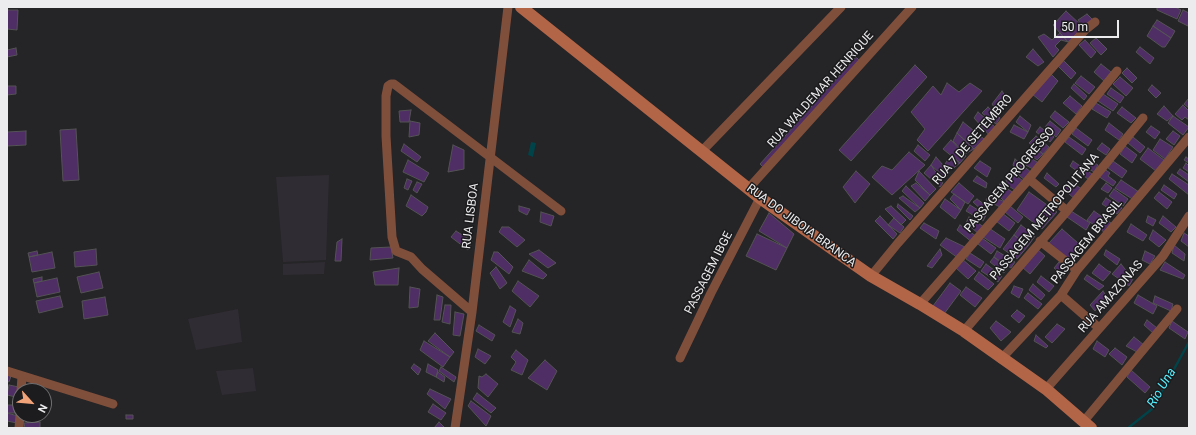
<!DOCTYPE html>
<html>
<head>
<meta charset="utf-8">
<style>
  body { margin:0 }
  #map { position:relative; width:1196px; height:435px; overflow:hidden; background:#252426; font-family:Roboto,sans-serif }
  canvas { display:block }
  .frame { position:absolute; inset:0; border:8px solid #ecebed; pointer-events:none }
  .north { position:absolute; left:12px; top:383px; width:40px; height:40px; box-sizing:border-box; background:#1c1b1d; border:1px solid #6f6e70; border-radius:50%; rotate:117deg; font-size:11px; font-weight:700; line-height:16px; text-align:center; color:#ecebed }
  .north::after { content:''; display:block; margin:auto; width:14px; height:18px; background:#f0a279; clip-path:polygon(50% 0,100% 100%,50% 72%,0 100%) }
  .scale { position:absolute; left:1054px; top:20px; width:65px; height:18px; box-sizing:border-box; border:2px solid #ecebed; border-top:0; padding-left:5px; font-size:12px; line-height:14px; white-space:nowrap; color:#ecebed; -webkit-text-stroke:3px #1c1b1d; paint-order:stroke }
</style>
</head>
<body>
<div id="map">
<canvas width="1196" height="435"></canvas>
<div class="frame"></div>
<div class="north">N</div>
<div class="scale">50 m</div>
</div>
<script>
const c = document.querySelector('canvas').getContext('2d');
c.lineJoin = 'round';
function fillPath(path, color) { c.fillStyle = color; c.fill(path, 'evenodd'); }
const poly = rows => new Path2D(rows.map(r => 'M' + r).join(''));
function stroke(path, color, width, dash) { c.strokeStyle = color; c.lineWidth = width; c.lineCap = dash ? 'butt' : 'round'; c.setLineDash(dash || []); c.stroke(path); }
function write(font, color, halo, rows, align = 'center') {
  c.font = font + ' Roboto,sans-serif'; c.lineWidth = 3; c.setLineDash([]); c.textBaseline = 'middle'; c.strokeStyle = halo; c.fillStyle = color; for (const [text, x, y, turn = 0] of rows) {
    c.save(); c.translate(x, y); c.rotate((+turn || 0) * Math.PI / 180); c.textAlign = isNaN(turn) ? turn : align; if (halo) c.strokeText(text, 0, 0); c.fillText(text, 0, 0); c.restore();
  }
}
fillPath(poly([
  [329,175,326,260,283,262,276,177],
  [325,262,324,274,283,275,283,264],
  [238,309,242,342,196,350,188,319],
  [253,368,256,391,222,395,216,371]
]), '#302c33');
fillPath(poly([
  [531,142,536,143,533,157,528,155]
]), '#004349');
stroke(poly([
  [1128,428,1152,409,1189,342]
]), '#004349', 2.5);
const building = poly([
  [1157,7,1175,7,1181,10,1177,19,1157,10,1157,7],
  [7,10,18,10,17,30,7,29,7,10],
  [1183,10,1189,13,1188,26,1178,21,1183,10],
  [1066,11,1083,27,1068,42,1053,25,1066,11],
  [1087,14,1095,22,1085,30,1078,20,1087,14],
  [1157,20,1175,31,1171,38,1153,26,1157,20],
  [1153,26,1171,38,1165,47,1162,47,1147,36,1153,26],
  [1060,33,1068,42,1061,40,1055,46,1059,50,1053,57,1038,37,1044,34,1052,40,1060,33],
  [1096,38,1107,49,1101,55,1090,43,1096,38],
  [1085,40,1096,52,1091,58,1079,45,1085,40],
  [1140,47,1154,58,1150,64,1136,52,1140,47],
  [16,48,17,55,7,57,7,50,16,48],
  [1033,49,1044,62,1038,66,1026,57,1033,49],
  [856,57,861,62,765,169,760,164,856,57],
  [1063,60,1076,73,1071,79,1057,65,1063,60],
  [1101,64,1111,72,1104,81,1094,72,1101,64],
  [915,65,927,77,851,161,839,150,915,65],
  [1127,68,1137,78,1132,83,1122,73,1127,68],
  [1050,73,1058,81,1042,102,1032,94,1050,73],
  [1081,76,1095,87,1089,94,1075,83,1081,76],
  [1120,77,1133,88,1126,96,1113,84,1120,77],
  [947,83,959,92,970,83,982,91,928,151,917,140,925,129,911,112,933,86,941,95,947,83],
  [1074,84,1087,96,1084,100,1071,88,1074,84],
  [1152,85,1161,93,1156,98,1148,90,1152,85],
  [7,86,16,86,16,94,7,95,7,86],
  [1111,88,1124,97,1120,103,1107,94,1111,88],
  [1002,91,1007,99,997,111,992,104,1002,91],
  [1103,94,1118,104,1113,111,1098,101,1103,94],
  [1070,96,1082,106,1076,114,1063,103,1070,96],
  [1189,98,1189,108,1184,104,1189,98],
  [1096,103,1111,112,1107,118,1092,109,1096,103],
  [1183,105,1189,111,1189,120,1185,117,1182,120,1175,114,1183,105],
  [1164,106,1173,116,1167,121,1157,114,1164,106],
  [988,107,1000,118,996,124,982,113,988,107],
  [1122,107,1136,118,1131,123,1117,113,1122,107],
  [411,110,409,122,400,122,399,111,411,110],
  [1055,111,1069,122,1063,128,1050,117,1055,111],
  [978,112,995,127,990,136,974,118,978,112],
  [1020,116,1031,125,1028,132,1016,122,1020,116],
  [1173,116,1189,127,1183,135,1168,123,1173,116],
  [410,121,420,123,419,135,409,137,410,121],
  [1050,121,1061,130,1056,137,1045,127,1050,121],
  [963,122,984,139,974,149,957,133,963,122],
  [1109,123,1123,134,1119,140,1105,130,1109,123],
  [1014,125,1028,132,1024,139,1010,132,1014,125],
  [1151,126,1160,132,1155,139,1146,132,1151,126],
  [1040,127,1054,137,1050,142,1036,132,1040,127],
  [1076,128,1092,140,1088,146,1072,134,1076,128],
  [76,129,79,180,63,181,60,130,76,129],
  [26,131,26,145,7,146,7,132,26,131],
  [1173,131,1180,136,1174,145,1166,139,1173,131],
  [957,133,974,149,965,154,953,141,957,133],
  [1036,136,1049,147,1043,154,1029,143,1036,136],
  [1069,137,1086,149,1082,155,1065,142,1069,137],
  [1133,137,1145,147,1140,153,1128,143,1133,137],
  [1160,139,1173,147,1165,159,1153,150,1160,139],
  [951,140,966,156,960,163,943,149,951,140],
  [1102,143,1110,149,1106,155,1097,149,1102,143],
  [404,144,421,157,417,162,401,151,404,144],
  [453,145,464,150,464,169,448,172,453,145],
  [918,145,930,155,925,161,914,151,918,145],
  [1032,145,1043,154,1037,160,1028,153,1032,145],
  [1125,146,1137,155,1132,163,1120,154,1125,146],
  [1148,148,1164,160,1156,171,1140,159,1148,148],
  [909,152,925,165,892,195,872,177,882,166,892,170,909,152],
  [951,155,960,163,951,170,945,164,951,155],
  [1028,156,1040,164,1033,169,1022,163,1028,156],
  [936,157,950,173,945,178,931,165,936,157],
  [1186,157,1189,159,1189,163,1184,160,1186,157],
  [1087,158,1098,165,1094,172,1082,165,1087,158],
  [1015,159,1032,173,1026,181,1014,171,1016,169,1013,165,1015,159],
  [408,160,429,173,424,182,403,172,408,160],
  [980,161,991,168,987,177,974,168,980,161],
  [1073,161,1092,174,1088,179,1070,166,1073,161],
  [1113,161,1127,171,1122,178,1108,168,1113,161],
  [1186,163,1189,166,1189,172,1183,168,1186,163],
  [931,165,943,183,940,187,924,173,931,165],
  [1103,168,1110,173,1108,176,1116,182,1113,186,1098,176,1103,168],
  [1180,169,1189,175,1189,182,1177,173,1180,169],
  [1012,170,1012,172,1023,181,1015,190,1007,185,1006,180,1012,170],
  [856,171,870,184,855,203,843,187,856,171],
  [919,171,936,189,930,195,915,180,919,171],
  [1047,173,1059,184,1056,187,1044,178,1047,173],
  [1172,174,1189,185,1189,195,1169,179,1172,174],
  [977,176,987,183,986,188,973,181,977,176],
  [407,179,412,181,408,190,404,188,407,179],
  [1121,180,1139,192,1134,200,1115,188,1121,180],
  [417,182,422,184,417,193,413,190,417,182],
  [1071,182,1082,189,1075,199,1063,189,1071,182],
  [916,183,930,195,925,201,911,186,916,183],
  [959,183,974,196,968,204,951,192,959,183],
  [1106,183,1112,188,1108,193,1101,189,1106,183],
  [1000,184,1014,193,1005,202,994,191,1000,184],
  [1164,185,1177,194,1174,199,1161,190,1164,185],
  [906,186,924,203,920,208,902,191,906,186],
  [1114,189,1128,199,1123,206,1109,196,1114,189],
  [1029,192,1057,212,1042,229,1017,210,1029,192],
  [1159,192,1172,202,1167,209,1154,198,1159,192],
  [954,194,965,202,961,210,950,199,954,194],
  [411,195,428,207,426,212,422,216,406,206,411,195],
  [989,195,1005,202,1002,208,986,200,989,195],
  [903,196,920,208,915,212,899,198,903,196],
  [1106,198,1122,208,1117,214,1102,204,1106,198],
  [945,199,961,210,955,219,940,207,945,199],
  [977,199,988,207,985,213,973,202,977,199],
  [898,204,913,216,910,220,897,207,898,204],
  [970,205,986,215,983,221,966,211,970,205],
  [519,206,530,209,527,215,519,211,519,206],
  [891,206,906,220,901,225,885,209,891,206],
  [1010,206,1023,217,1018,223,1005,212,1010,206],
  [1071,211,1090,223,1086,230,1067,217,1071,211],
  [1094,211,1111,223,1104,232,1087,220,1094,211],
  [541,212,554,216,551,226,540,222,541,212],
  [769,213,794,234,787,248,759,231,769,213],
  [1002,213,1015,223,1009,231,996,221,1002,213],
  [880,216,897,234,893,239,875,221,880,216],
  [1148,216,1156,220,1153,226,1146,222,1148,216],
  [1163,216,1176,227,1171,232,1159,223,1163,216],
  [969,217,984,227,979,234,966,223,969,217],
  [894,218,904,227,900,233,888,225,894,218],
  [924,223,939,231,936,239,920,228,924,223],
  [1131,224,1147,235,1143,241,1127,232,1131,224],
  [960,225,976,236,973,243,957,230,960,225],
  [1021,225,1035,236,1028,246,1014,235,1021,225],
  [502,227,509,227,525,240,517,247,499,232,502,227],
  [989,228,1005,239,1000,248,983,237,989,228],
  [1062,229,1078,243,1081,240,1087,245,1072,263,1049,243,1062,229],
  [1153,230,1166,240,1159,247,1149,239,1153,230],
  [456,231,472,241,468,250,451,237,456,231],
  [1184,233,1189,236,1189,247,1181,241,1184,233],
  [757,234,787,248,776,270,746,256,757,234],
  [1014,235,1028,246,1017,259,1003,249,1014,235],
  [946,238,965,247,958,258,940,245,946,238],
  [982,238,996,248,991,254,978,244,982,238],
  [342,239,341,261,335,261,337,242,342,239],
  [1174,245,1185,254,1184,261,1172,253,1174,245],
  [391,247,393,258,370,260,371,248,391,247],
  [96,249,97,265,75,267,74,252,96,249],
  [940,249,942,255,932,268,927,266,940,249],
  [1037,249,1045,256,1030,274,1022,267,1037,249],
  [539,250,556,263,548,268,529,254,539,250],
  [1106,250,1120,259,1117,265,1104,255,1106,250],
  [37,251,38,255,29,257,28,253,37,251],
  [997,251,1015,262,1011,268,994,257,997,251],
  [1145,251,1155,256,1150,264,1142,260,1145,251],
  [52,252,55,268,32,272,29,257,52,252],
  [494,252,498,252,513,267,509,274,491,260,494,252],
  [970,253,984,262,980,268,966,259,970,253],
  [994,257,1007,268,1004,273,990,262,994,257],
  [962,259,976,271,968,279,955,267,962,259],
  [529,260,547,275,543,279,522,271,529,260],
  [1059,262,1068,270,1063,276,1054,268,1059,262],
  [1165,262,1185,275,1183,279,1160,270,1165,262],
  [986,264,1002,276,998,282,981,271,986,264],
  [1099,264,1108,271,1111,272,1103,281,1092,273,1099,264],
  [1121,264,1133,279,1129,286,1112,274,1121,264],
  [496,267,507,283,500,289,490,273,496,267],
  [399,268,398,285,375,285,373,272,399,268],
  [99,272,103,288,81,293,77,277,99,272],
  [979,272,994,284,988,290,974,279,979,272],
  [1087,275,1104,286,1099,290,1084,279,1087,275],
  [1041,276,1054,286,1049,292,1037,282,1041,276],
  [42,277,42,281,34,283,33,279,42,277],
  [57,278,60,292,37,297,34,283,57,278],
  [518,281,539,296,530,307,512,291,518,281],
  [950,283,961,291,944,314,933,306,950,283],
  [1033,284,1045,295,1041,300,1029,290,1033,284],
  [1014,286,1023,289,1019,298,1011,293,1014,286],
  [410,287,420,289,418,307,409,308,410,287],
  [966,287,982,298,975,307,960,295,966,287],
  [1103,291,1107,297,1095,311,1090,305,1103,291],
  [1028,293,1042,304,1038,309,1024,298,1028,293],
  [437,295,443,297,440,320,434,320,437,295],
  [1138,295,1157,306,1153,314,1134,303,1138,295],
  [60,296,63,307,39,313,36,301,60,296],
  [1155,296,1173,304,1171,311,1153,303,1155,296],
  [105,297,108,315,84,319,82,301,105,297],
  [445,305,451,305,450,324,442,322,445,305],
  [510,306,516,310,510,327,503,322,510,306],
  [1017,310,1025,316,1019,323,1011,316,1017,310],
  [455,312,464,314,460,336,453,335,455,312],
  [518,319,523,323,520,334,512,332,518,319],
  [1147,320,1157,328,1153,333,1144,325,1147,320],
  [996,321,1011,332,1001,341,990,328,996,321],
  [1172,321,1188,332,1185,339,1169,328,1172,321],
  [1057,324,1065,329,1052,343,1045,337,1057,324],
  [479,325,495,335,492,341,476,331,479,325],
  [435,333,454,352,450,357,428,341,435,333],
  [1036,335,1048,346,1046,348,1034,341,1036,335],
  [1134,337,1144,345,1137,352,1126,346,1134,337],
  [424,341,450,357,443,367,420,350,424,341],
  [1097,341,1109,350,1105,357,1093,349,1097,341],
  [1115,348,1127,357,1122,365,1109,354,1115,348],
  [478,349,491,356,485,364,475,357,478,349],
  [516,350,528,360,522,375,511,370,516,362,511,357,516,350],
  [545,360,557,371,547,390,528,378,545,360],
  [414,364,421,369,418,375,411,368,414,364],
  [428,364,438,370,436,377,426,372,428,364],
  [441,367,456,377,454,382,439,371,441,367],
  [1131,370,1150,387,1145,393,1127,377,1131,370],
  [438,372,445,377,444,382,436,377,438,372],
  [486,374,498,384,488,397,478,388,479,376,482,377,486,374],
  [7,375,11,376,9,382,7,381,7,375],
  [9,385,19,387,16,397,7,395,9,385],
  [35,389,44,389,44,391,35,391,35,389],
  [430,389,451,399,445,409,427,394,430,389],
  [477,393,496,408,491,413,473,399,477,393],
  [471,401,491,416,486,426,468,406,471,401],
  [433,404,446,413,441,420,428,412,433,404],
  [7,405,15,405,15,413,7,413,7,405],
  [7,413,18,416,17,423,7,421,7,413],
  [28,415,40,415,40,418,28,419,28,415],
  [126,415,133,415,133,419,126,419,126,415],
  [40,422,40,428,25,428,24,423,40,422],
  [439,422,445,428,434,428,439,422]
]);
fillPath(building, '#4f2d65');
stroke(building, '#545355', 1);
stroke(poly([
  [702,151,841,7],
  [1029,179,1067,211],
  [748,189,912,7],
  [1040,241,1077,270],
  [871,276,898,243,1085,30,1095,22],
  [1061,295,1099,328],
  [920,304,1029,179,1117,71],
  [472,312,422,269,411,257,396,251,392,237,386,136,386,96,388,86,391,84,394,84,398,87,561,211],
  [964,331,1067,211,1143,118],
  [680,358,711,293,760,198],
  [1001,359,1061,295,1077,270,1189,137],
  [7,371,113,404],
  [1046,389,1163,256,1189,216],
  [21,391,22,376],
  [1084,421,1177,309],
  [19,428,20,415],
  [455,428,472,312,508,7]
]), '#7f4f3c', 9);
stroke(poly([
  [521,7,760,198,871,276,920,304,964,331,1046,389,1091,428]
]), '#b26547', 12);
write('12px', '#ecebed', '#1c1b1d', [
  ["RUA WALDEMAR HENRIQUE",821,90,-48],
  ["RUA 7 DE SETEMBRO",973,140,-49],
  ["PASSAGEM PROGRESSO",1010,180,-50],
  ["RUA LISBOA",471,216,-83],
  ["PASSAGEM METROPOLITANA",1045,217,-50],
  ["RUA DO JIBOIA BRANCA",801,226,36],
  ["PASSAGEM BRASIL",1087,242,-51],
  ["PASSAGEM IBGE",709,273,-63],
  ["RUA AMAZONAS",1111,297,-49]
]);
write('italic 13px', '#53f0ff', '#1c1b1d', [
  ["Rio Una",1162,388,-59]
]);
</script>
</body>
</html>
